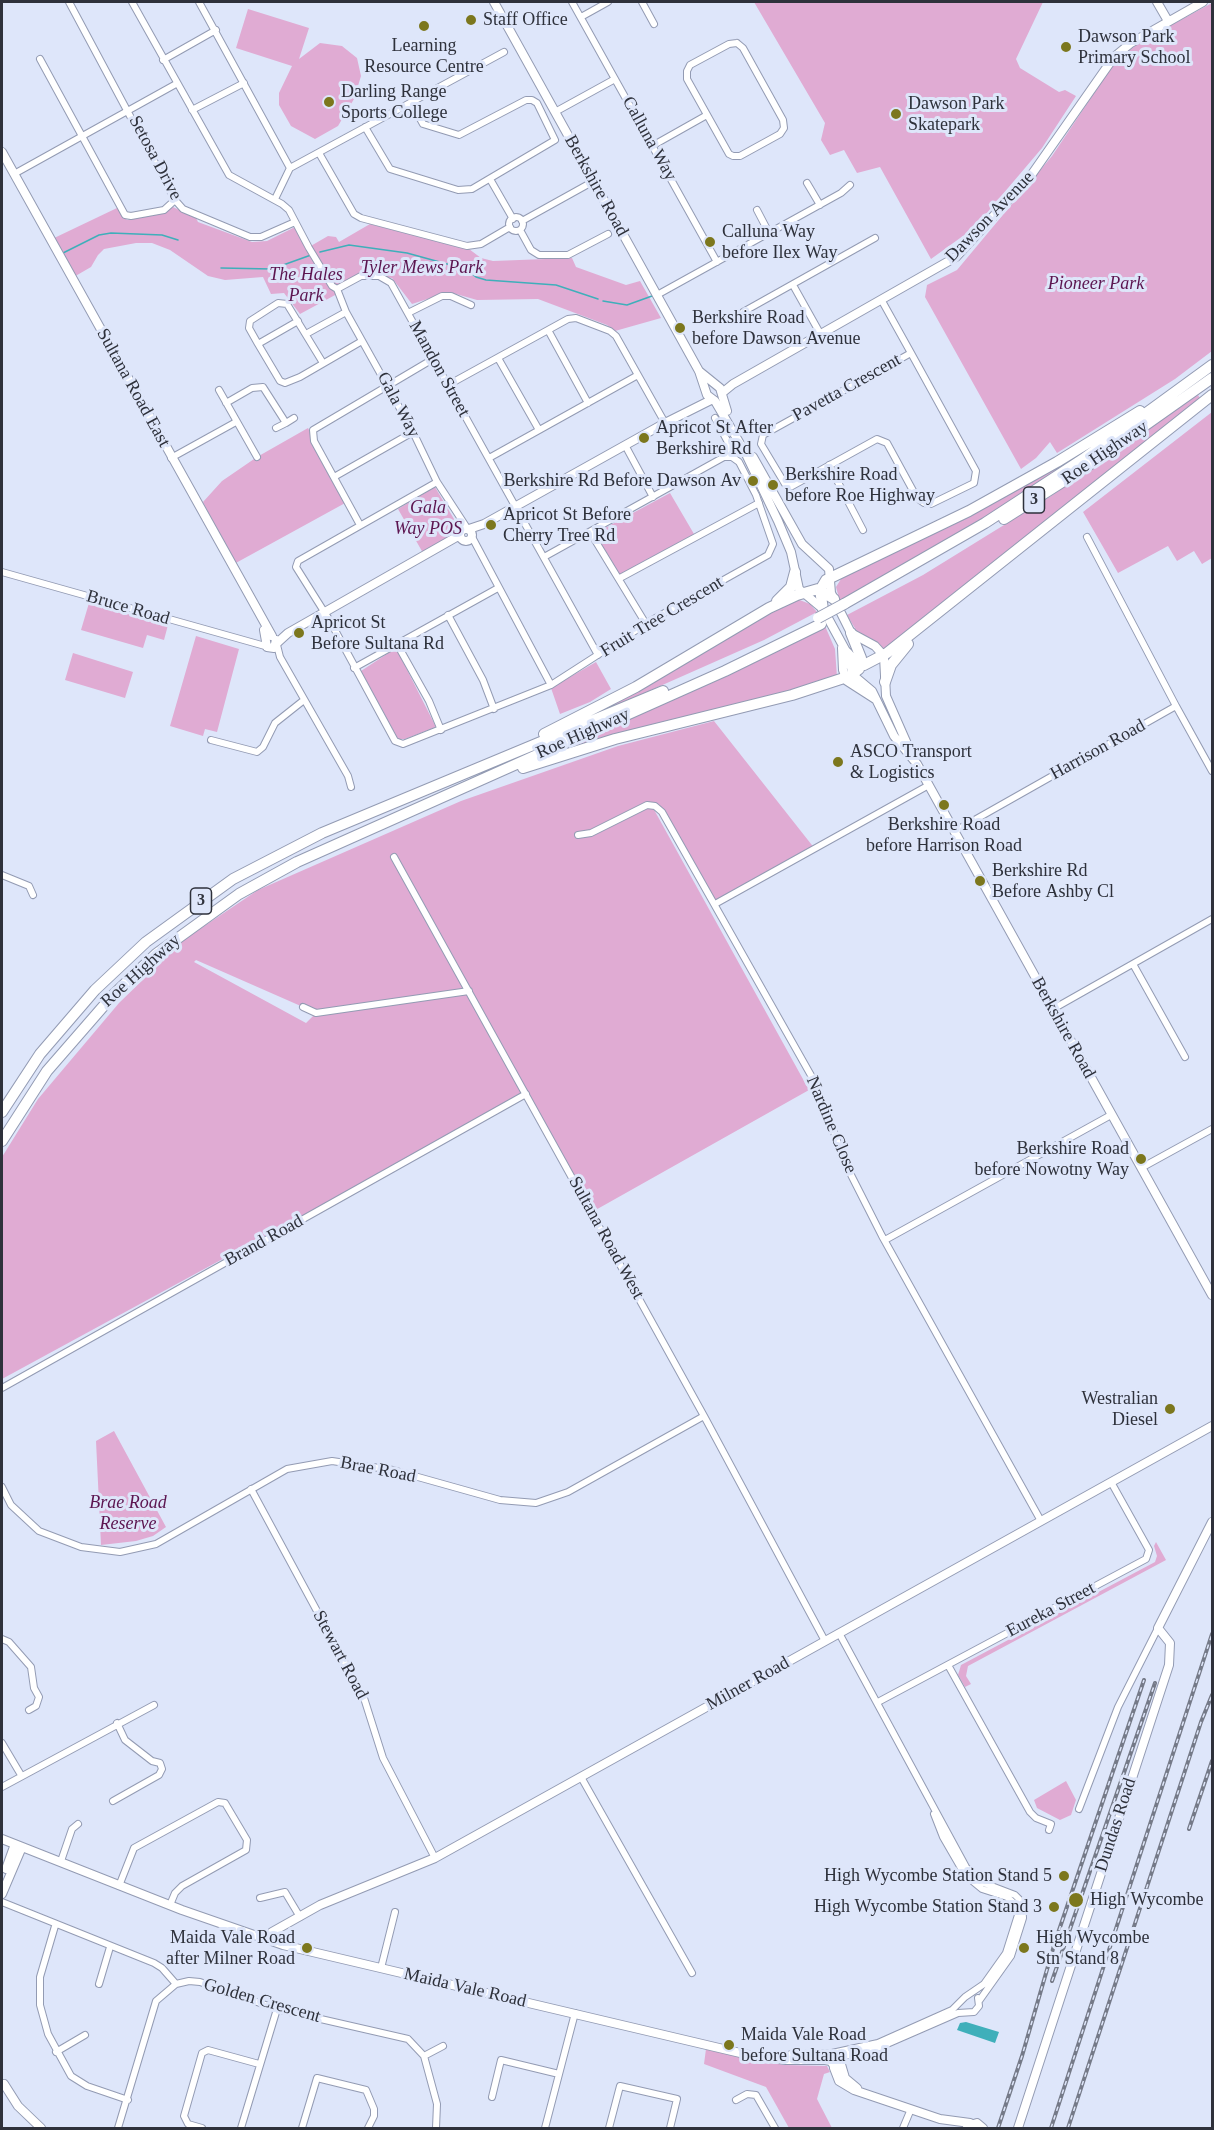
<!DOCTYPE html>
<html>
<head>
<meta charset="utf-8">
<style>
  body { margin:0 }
  #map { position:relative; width:1214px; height:2130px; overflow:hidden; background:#dee6fa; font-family:Georgia,serif }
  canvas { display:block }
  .frame { position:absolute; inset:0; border:3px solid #2e313b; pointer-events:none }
</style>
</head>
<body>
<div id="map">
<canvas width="1214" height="2130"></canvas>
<div class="frame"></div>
</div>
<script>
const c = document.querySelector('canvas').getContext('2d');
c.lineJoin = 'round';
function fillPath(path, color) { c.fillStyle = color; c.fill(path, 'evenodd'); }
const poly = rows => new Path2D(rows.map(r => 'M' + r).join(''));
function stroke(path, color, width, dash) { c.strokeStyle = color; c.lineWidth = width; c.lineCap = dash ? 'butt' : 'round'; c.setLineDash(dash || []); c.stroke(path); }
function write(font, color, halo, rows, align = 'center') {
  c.font = font + ' Georgia,serif'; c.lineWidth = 6; c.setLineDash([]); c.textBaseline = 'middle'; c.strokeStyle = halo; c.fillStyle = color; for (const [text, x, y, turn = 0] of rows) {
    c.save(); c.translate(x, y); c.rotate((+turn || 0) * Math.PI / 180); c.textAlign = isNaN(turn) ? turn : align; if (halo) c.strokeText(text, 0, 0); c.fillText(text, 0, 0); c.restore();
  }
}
fillPath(poly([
  [754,2,1043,2,1016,59,1020,68,1059,92,1065,90,1076,96,1042,148,974,228,931,259,880,167,857,173,844,150,830,155,821,140,825,123],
  [1212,3,1212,351,1175,379,1057,453,1050,442,1036,458,1021,469,925,297,927,285,957,270,1052,156,1115,62,1140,42],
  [248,9,309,28,299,59,320,43,342,46,357,58,361,76,354,99,338,126,315,139,291,126,279,105,279,93,292,66,236,48],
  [173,207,196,218,198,222,252,242,267,241,297,226,309,247,328,236,336,237,339,242,370,224,469,249,481,258,493,261,572,258,576,267,626,285,640,281,661,318,615,331,607,325,538,299,477,300,449,292,412,304,392,278,370,275,347,283,337,294,300,314,284,293,271,294,263,277,225,280,208,276,170,250,152,243,136,243,104,249,98,255,91,267,72,278,50,240,117,208,127,220,163,212],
  [1198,395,1202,401,884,649,856,630,847,615,923,575,1051,496],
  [1212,412,1212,558,1202,564,1194,551,1177,561,1168,546,1118,573,1083,512],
  [308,428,347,502,234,564,203,502,222,481,257,457],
  [1108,436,966,530,840,602,836,587,841,579],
  [435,487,454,519,457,534,423,553,398,509],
  [670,493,694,534,619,575,594,534],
  [797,599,810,604,817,612,764,640,518,749],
  [89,603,168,625,164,640,147,635,143,648,81,630],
  [825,626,835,649,837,677,508,769],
  [196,636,239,649,217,732,205,729,203,736,170,726],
  [396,648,436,727,405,739,398,739,361,671],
  [73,653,133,672,125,698,65,680],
  [596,662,611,689,590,702,560,714,551,688],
  [714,721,815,849,715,904,662,812,652,806,809,1090,592,1212,526,1094,2,1379,2,1157,38,1099,119,1003,185,939,258,890,461,801,618,746],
  [196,960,303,1007,316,1013,306,1023,194,962],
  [114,1431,166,1527,153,1536,136,1541,101,1545,96,1441],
  [1156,1542,1166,1560,968,1666,966,1676,971,1684,965,1687,958,1675,961,1665,1155,1562,1157,1556,1154,1546],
  [1066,1781,1076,1800,1071,1815,1060,1820,1037,1808,1034,1800],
  [706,2049,784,2065,827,2066,830,2072,824,2074,817,2099,832,2128,789,2128,766,2087,704,2064]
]), '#e0abd3');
fillPath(poly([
  [966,2022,999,2032,995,2043,957,2030,960,2023]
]), '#3fafba');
stroke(poly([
  [320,252,349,245,407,253,465,269,476,277,486,280,556,285,598,299],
  [63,253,99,235,111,233,162,235,178,240],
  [221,268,272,269,311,255],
  [603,301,627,305,652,296]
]), '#3fafba', 1.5);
const street = poly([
  [69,2,175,200,183,209,250,237,261,237,295,222],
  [132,2,229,175,282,204,289,210,309,248,332,286,337,289,346,312,413,432,437,482,467,528],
  [199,2,290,168,504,52],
  [572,2,717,262],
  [642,2,654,24],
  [581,17,608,2],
  [737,43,743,48,783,120,784,128,780,134,740,156,733,156,729,154,687,79,687,71,690,65,729,44,737,43],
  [40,59,125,215,131,216,164,210,175,200],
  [163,60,216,30],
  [192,110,244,83],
  [555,112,615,79],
  [365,127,390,169,458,190,472,189,555,140,537,103,532,100,526,100,459,135,423,124,411,102],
  [652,146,707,115],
  [319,153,354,214,361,218,467,246,481,244,510,227],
  [14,174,176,84],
  [490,179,513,219],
  [807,183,820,205],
  [275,199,290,168],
  [757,210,769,233],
  '509 224a7 7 0 1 1 14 0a7 7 0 1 1-14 0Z',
  [522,221,594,181],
  [520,230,531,250,539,255,568,255,608,234],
  [793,285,821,335],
  [337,289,361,276,379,276,391,283,598,655],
  [657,295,841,193,850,185],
  [882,301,911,353,976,471,974,483,931,504,924,503,917,498,887,443,877,439,792,486,785,484,761,444,763,435,911,353],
  [743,312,875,238],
  [408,313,442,296,451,296,471,305],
  [548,330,588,403],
  [306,334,346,312],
  [258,344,298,321],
  [498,358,539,430],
  [323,363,287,304,278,303,250,321,249,328,258,344,280,381,285,383,300,377,362,341],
  [448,385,568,319,576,318,610,331,616,336,665,423],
  [219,390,257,457],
  [226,403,252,388,263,387,286,423,276,428],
  [715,418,730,446,732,457],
  [286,423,294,418],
  [625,445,653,497],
  [171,458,236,422],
  [489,458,638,375],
  [829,465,863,530],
  [334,477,413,432],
  [437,482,298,561,296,567,330,621,395,741,403,744,551,685,652,620,768,555,773,544,756,495,739,462,732,457,724,457,544,557],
  [360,525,314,441,313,430,433,359],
  [590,532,646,624],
  [472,537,551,685],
  [1087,537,1176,706],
  [2,572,265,646],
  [620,578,759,503],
  [448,615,483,680,494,709],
  [397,644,429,701,441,730],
  [277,645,280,657,348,776,351,787],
  [354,668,498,588],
  [211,740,257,752,263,747,275,723,304,700],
  [955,831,1176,706,1212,771],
  [578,835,591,833,647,805,655,806,662,812,817,1086,846,1165,882,1236,1041,1521],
  [394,857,704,1416,825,1641],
  [2,875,29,886,33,895],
  [715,904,929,785],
  [1133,964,1185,1057],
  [303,1007,316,1013,469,991],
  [1053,1009,1212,919],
  [1141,1168,1212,1129],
  [885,1240,1111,1115],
  [2,1388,526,1094],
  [2,1487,11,1505,39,1531,81,1547,120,1552,156,1544,287,1469,332,1461,393,1470,500,1500,536,1503,568,1492,704,1416],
  [251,1489,364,1698,383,1758,435,1858],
  [839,1633,966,1867,981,1882,1015,1895,1022,1902,1023,1918,1011,1956,979,2001],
  [2,1639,9,1642,31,1667,34,1688,39,1697,36,1706,29,1710],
  [948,1665,1030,1812,1036,1818,1051,1824,1049,1830],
  [878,1702,1146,1559,1149,1550,1111,1482],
  [2,1743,21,1775],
  [581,1777,692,1973],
  [2,1787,154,1705],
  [113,1801,159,1775,162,1769,160,1763,152,1761,125,1740,117,1723],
  [1079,1809,1118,1707,1158,1628],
  [61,1861,72,1829,78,1824],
  [119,1886,134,1848,218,1802,225,1803,247,1840,246,1850,182,1886,175,1893,170,1905],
  [260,1898,285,1892,300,1917],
  [2,1902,154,1963,162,1968,176,1984],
  [55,1926,40,1977,40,2005,48,2034,71,2076,87,2086,128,2100],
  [381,1968,395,1912],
  [99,1984,110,1947],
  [56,2052,85,2035],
  [832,2053,878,2043,952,2010,965,1997,984,1984,1006,1953,1018,1915,1016,1905,1007,1897,982,1889,965,1875,943,1837,934,1814],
  [424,2056,443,2046],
  [836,2058,880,2047,958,2013,974,2012,979,2006,978,1998],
  [492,2097,501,2060,559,2074],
  [736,2100,747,2094,756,2095,775,2128],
  [118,2128,156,2001,176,1984,189,1981,200,1982,277,2009,408,2039,424,2056,437,2104,436,2128],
  [202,2128,188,2124,184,2116,202,2053,208,2050,259,2064],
  [241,2128,277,2009],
  [302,2128,317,2078,366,2090,374,2109,374,2116,368,2128],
  [545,2128,575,2013],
  [609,2128,620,2086,677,2099,670,2128],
  [903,2128,911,2109]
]);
const secondary = poly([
  [494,2,699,371,707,395,715,401],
  [1157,2,1168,21],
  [2,152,272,636],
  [699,371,720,388,727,411],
  [722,393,733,384,956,257,1032,174,1114,57,1131,43,1203,2],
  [715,401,746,454,778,521,791,552,799,589,823,609,847,653,853,675,872,691,894,736,917,764,1212,1295],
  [753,457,802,544,829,569,831,593,851,633,875,646,884,656,886,696,912,755],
  '460 535a6 6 0 1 1 12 0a6 6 0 1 1-12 0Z',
  [469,529,484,524,665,423,711,400],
  [264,630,267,647,274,648,276,640],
  [277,643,288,633,460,535],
  [842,648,843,670,847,681,875,699],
  [2,1839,182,1910,283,1945,753,2056,786,2060,825,2060,831,2061,834,2066],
  [6,1869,15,1844],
  [2,1894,22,1847],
  [265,1940,272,1932,320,1905,435,1858,1212,1426],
  [791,2055,834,2054,840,2061,845,2078,857,2088],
  [834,2068,839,2081,854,2090,940,2119,970,2123],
  [4,2084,18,2106,41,2128],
  [967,2126,977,2123,983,2128],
  [1018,2128,1169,1665,1170,1643,1158,1628,1212,1522]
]);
const highway = poly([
  [1004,519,1089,465,1212,378],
  [777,601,791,587,795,572],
  [844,604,985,523,1083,459,1212,365],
  [823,609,820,590,826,580,969,511,1057,462,1140,411],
  [847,653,854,661,864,665,887,653,1212,395],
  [885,682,891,665,908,644],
  [544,734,636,687,769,608,797,595,818,589,834,599],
  [523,768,615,739,792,695,850,676,859,669,861,658,851,633],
  [2,1112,40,1054,95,990,146,942,233,879,322,833,663,691],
  [2,1141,47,1071,114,994,156,954,239,894,297,862,725,671,821,624]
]);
stroke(street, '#939bb3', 8);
stroke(secondary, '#939bb3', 10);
stroke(highway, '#939bb3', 12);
stroke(street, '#fff', 6);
stroke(secondary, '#fff', 8);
stroke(highway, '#fff', 10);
const rail = poly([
  [1189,1829,1212,1761],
  [1052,1981,1155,1683],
  [998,2128,1022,2056,1055,1942,1144,1680],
  [1051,2128,1212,1634],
  [1068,2128,1201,1722,1212,1695]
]);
stroke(rail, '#757a88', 4);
stroke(rail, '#dee6fa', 1.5, [4.5]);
const highwayBridge = poly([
  [818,618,844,604]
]);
stroke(highwayBridge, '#939bb3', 12, []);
stroke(highwayBridge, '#fff', 10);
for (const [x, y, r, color] of [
  [471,20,6,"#7c771d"],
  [424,26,6,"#7c771d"],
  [1066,47,6,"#7c771d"],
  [329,102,6,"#7c771d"],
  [896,114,6,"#7c771d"],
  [710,242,6,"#7c771d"],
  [680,328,6,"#7c771d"],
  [644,438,6,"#7c771d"],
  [753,481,6,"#7c771d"],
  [773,485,6,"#7c771d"],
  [491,525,6,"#7c771d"],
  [299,633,6,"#7c771d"],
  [838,762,6,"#7c771d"],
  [944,805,6,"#7c771d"],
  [980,881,6,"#7c771d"],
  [1141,1159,6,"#7c771d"],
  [1170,1409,6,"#7c771d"],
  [1064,1876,6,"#7c771d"],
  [1076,1900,8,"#7c771d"],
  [1054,1907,6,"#7c771d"],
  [307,1948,6,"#7c771d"],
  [1024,1948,6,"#7c771d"],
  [729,2045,6,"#7c771d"]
]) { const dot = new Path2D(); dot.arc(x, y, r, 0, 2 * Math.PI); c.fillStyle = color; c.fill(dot); stroke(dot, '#dee6fa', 2); }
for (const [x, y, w] of [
  [1034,500,21],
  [201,901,21]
]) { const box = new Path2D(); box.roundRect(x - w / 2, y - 13, w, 26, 4.5); c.fillStyle = '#dee6fa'; c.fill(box); stroke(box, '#2e313b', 1.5); }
write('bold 16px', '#2e313b', null, [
  ["3",1034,500],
  ["3",201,901]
]);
write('18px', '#2e313b', '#dee6fa', [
  ["Staff Office",483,20],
  ["Dawson Park",1078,37],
  ["Primary School",1078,58],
  ["Learning",424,46,"center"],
  ["Resource Centre",424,67,"center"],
  ["Darling Range",341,92],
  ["Sports College",341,113],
  ["Dawson Park",908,104],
  ["Skatepark",908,125],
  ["Calluna Way",722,232],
  ["before Ilex Way",722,253],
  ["Berkshire Road",692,318],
  ["before Dawson Avenue",692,339],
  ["Apricot St After",656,428],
  ["Berkshire Rd",656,449],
  ["Berkshire Road",785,475],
  ["before Roe Highway",785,496],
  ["Berkshire Rd Before Dawson Av",741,481,"right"],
  ["Apricot St Before",503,515],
  ["Cherry Tree Rd",503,536],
  ["Apricot St",311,623],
  ["Before Sultana Rd",311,644],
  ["ASCO Transport",850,752],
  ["& Logistics",850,773],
  ["Berkshire Road",944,825,"center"],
  ["before Harrison Road",944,846,"center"],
  ["Berkshire Rd",992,871],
  ["Before Ashby Cl",992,892],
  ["Berkshire Road",1129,1149,"right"],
  ["before Nowotny Way",1129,1170,"right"],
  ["Westralian",1158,1399,"right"],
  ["Diesel",1158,1420,"right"],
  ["High Wycombe Station Stand 5",1052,1876,"right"],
  ["High Wycombe",1090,1900],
  ["High Wycombe Station Stand 3",1042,1907,"right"],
  ["Maida Vale Road",295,1938,"right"],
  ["after Milner Road",295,1959,"right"],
  ["High Wycombe",1036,1938],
  ["Stn Stand 8",1036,1959],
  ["Maida Vale Road",741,2035],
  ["before Sultana Road",741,2056]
], 'left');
write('18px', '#2e313b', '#dee6fa', [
  ["Calluna Way",649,139,61],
  ["Setosa Drive",155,158,62],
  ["Berkshire Road",596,186,61],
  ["Dawson Avenue",990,217,-46],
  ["Mandon Street",439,369,61],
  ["Sultana Road East",133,388,61],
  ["Pavetta Crescent",847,388,-29],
  ["Gala Way",398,405,62],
  ["Roe Highway",1105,453,-34],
  ["Bruce Road",128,608,16],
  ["Fruit Tree Crescent",662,617,-31],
  ["Roe Highway",583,734,-24],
  ["Harrison Road",1098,750,-29],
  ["Roe Highway",141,971,-42],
  ["Berkshire Road",1063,1028,61],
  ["Nardine Close",831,1125,67],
  ["Sultana Road West",606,1238,61],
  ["Brand Road",264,1241,-29],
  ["Brae Road",378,1470,11],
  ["Eureka Street",1051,1610,-28],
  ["Stewart Road",340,1655,62],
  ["Milner Road",748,1684,-29],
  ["Dundas Road",1116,1825,-72],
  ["Maida Vale Road",465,1988,13],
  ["Golden Crescent",262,2001,16]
]);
write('italic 18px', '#5c1550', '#dee6fa', [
  ["Tyler Mews Park",422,268],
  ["The Hales",306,275],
  ["Park",306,296],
  ["Pioneer Park",1096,284],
  ["Gala",428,508],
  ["Way POS",428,529],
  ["Brae Road",128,1503],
  ["Reserve",128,1524]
]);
</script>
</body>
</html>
